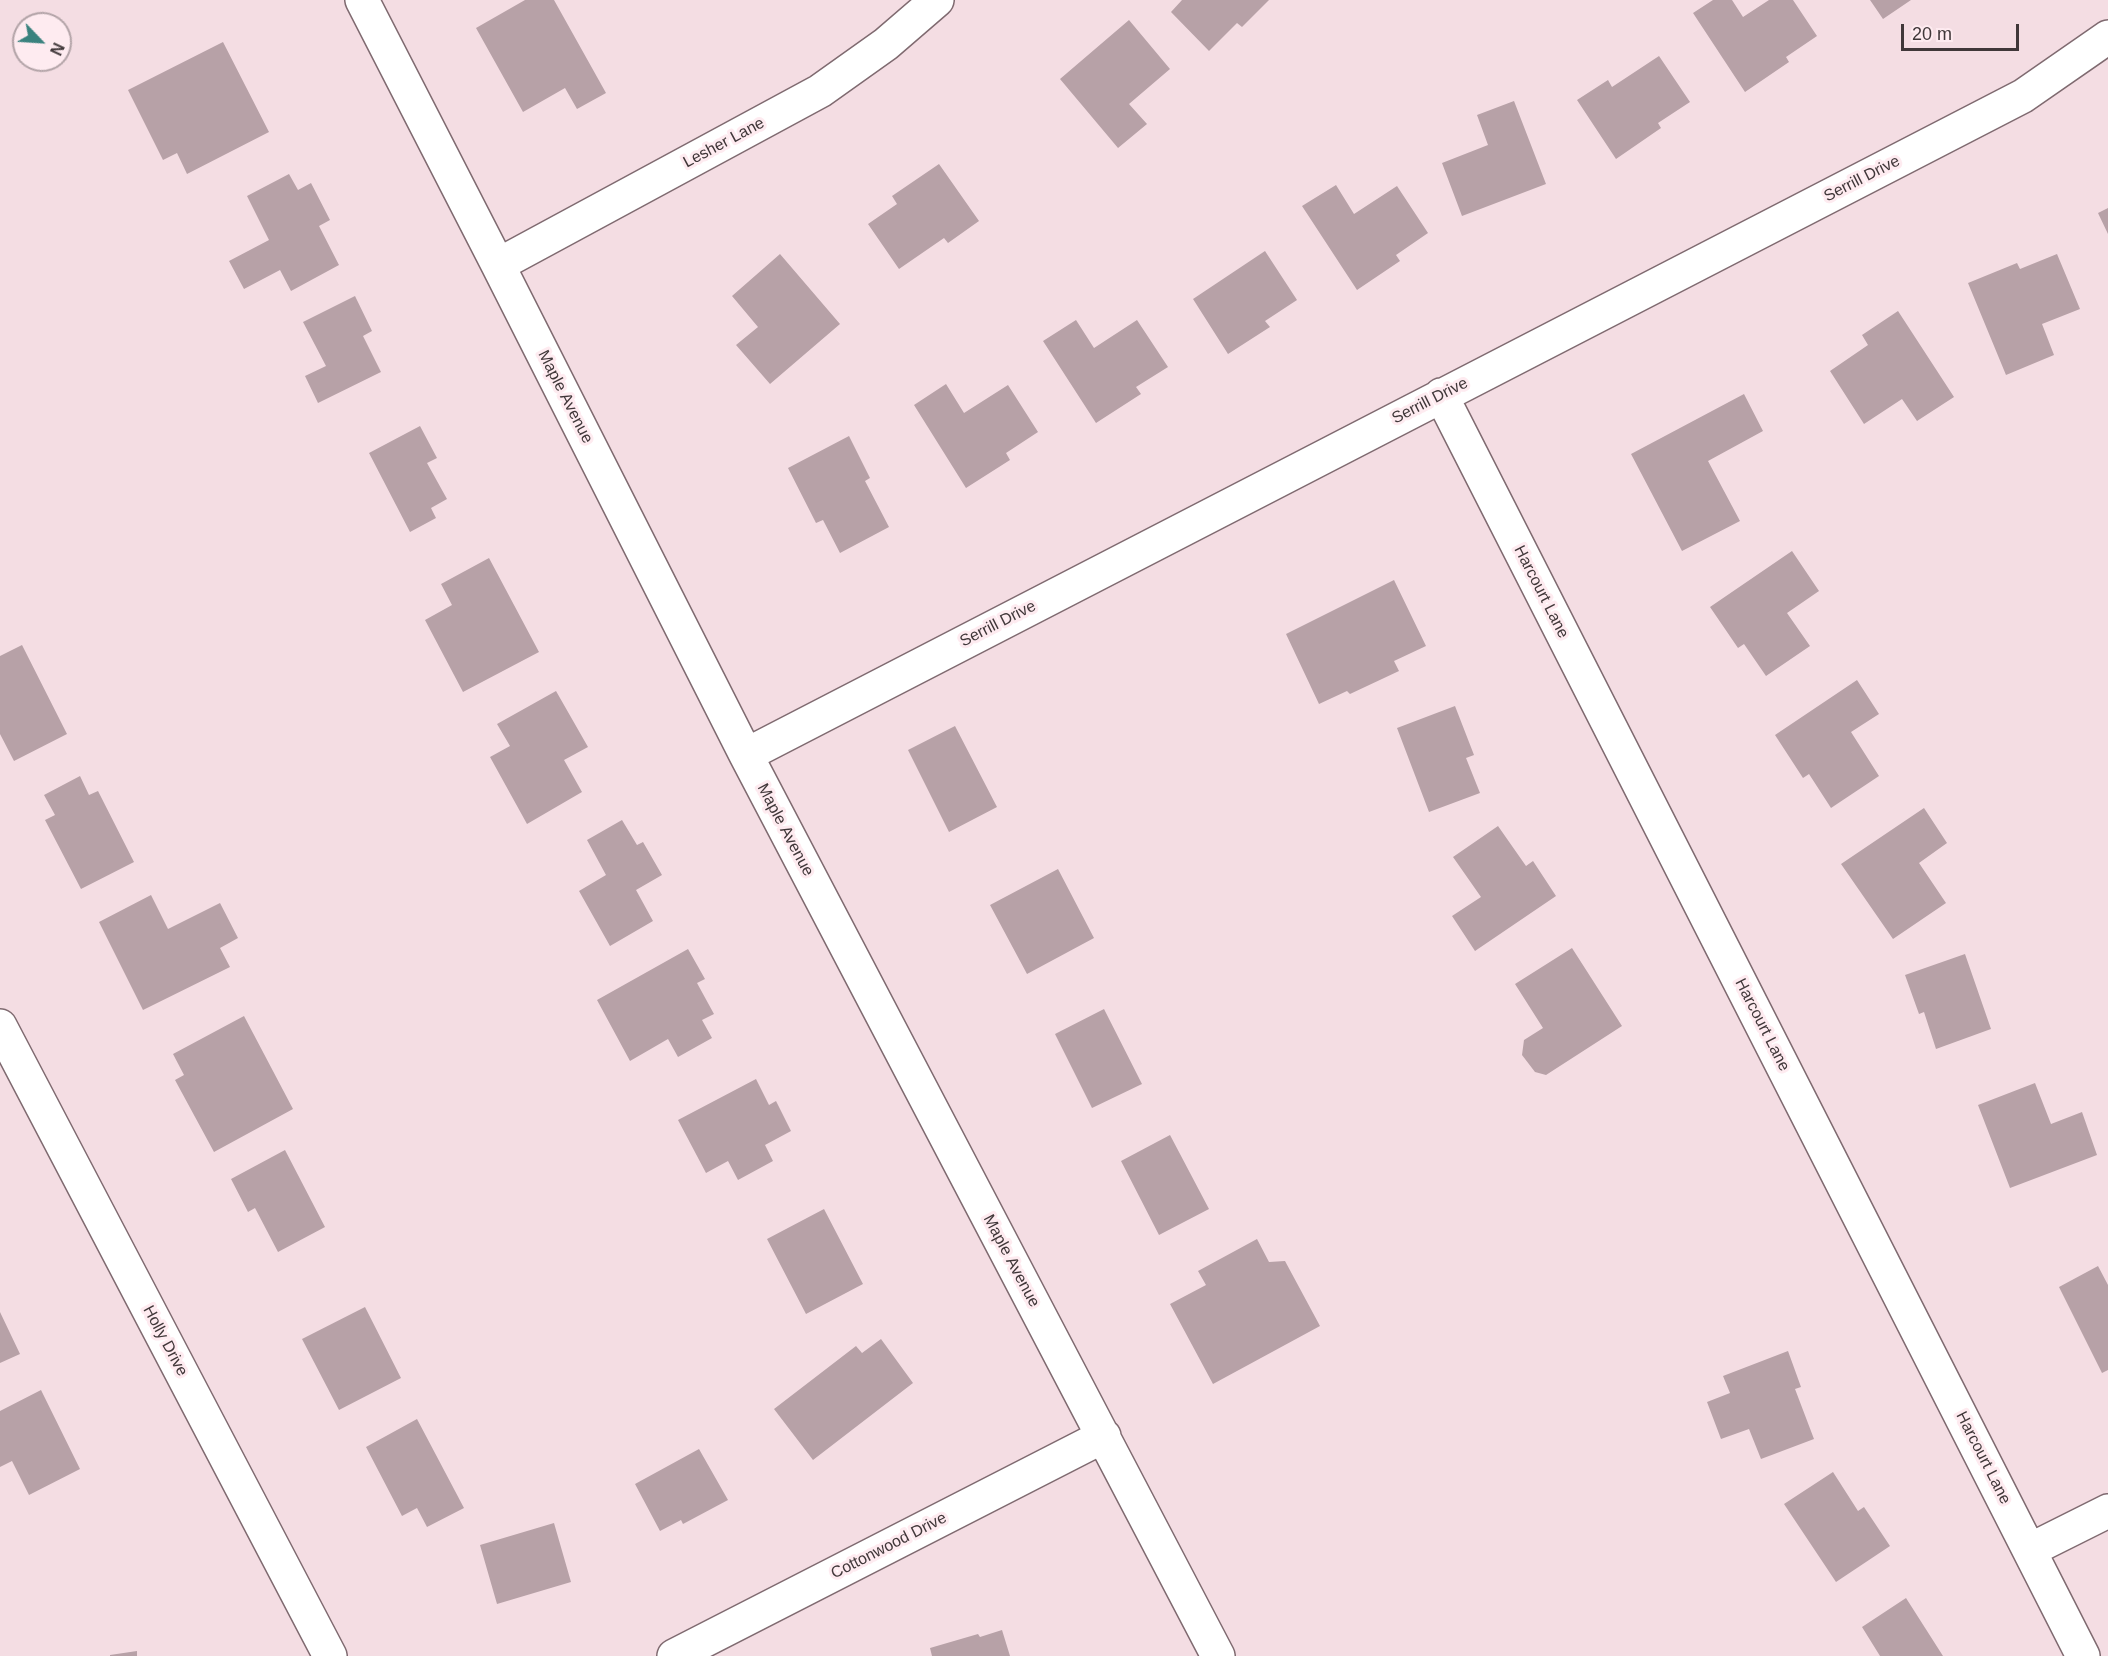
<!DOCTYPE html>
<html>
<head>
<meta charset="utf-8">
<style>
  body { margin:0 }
  #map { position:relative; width:2108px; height:1656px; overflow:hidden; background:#f4dde3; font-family:Arial,sans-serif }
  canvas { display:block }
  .north { position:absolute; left:12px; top:12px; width:60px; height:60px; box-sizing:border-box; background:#feebf0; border:2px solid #b2a3a7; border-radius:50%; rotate:115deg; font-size:16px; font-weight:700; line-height:24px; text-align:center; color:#403739 }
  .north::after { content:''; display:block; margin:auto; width:21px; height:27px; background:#3a827e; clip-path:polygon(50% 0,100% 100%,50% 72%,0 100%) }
  .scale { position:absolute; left:1901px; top:24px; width:118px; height:27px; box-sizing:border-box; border:3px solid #403739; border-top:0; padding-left:8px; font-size:18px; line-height:21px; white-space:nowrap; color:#403739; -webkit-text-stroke:4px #feebf0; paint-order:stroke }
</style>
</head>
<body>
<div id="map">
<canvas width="2108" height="1656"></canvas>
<div class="north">N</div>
<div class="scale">20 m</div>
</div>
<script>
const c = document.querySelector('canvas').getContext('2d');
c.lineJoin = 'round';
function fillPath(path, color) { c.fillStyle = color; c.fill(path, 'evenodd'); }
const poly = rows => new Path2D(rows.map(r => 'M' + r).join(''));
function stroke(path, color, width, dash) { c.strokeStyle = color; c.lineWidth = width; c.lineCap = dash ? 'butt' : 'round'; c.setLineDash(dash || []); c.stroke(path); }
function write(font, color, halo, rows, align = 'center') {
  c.font = font + ' Arial,sans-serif'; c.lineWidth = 6; c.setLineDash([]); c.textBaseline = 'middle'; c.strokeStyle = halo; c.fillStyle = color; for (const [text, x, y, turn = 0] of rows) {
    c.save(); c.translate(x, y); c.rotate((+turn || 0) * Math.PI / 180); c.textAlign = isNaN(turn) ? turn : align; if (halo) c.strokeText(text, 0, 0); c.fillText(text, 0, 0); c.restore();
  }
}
fillPath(poly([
  [525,0,554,0,606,93,577,109,565,88,523,112,476,28],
  [1182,0,1269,0,1242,27,1237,23,1209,51,1171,12],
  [1713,0,1732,0,1743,17,1769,0,1793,0,1817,36,1786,57,1789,62,1745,92,1693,13],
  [1870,0,1911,0,1883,19],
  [1129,20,1170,69,1129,104,1147,124,1118,148,1060,79],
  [223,42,269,132,187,174,177,153,163,160,128,90],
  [1659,56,1690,102,1658,123,1661,128,1616,159,1577,100,1608,80,1612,87],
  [1514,101,1546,184,1462,216,1442,163,1488,145,1477,115],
  [939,164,979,221,948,243,944,238,899,269,868,224,897,204,892,196],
  [289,174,298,190,311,183,330,220,319,226,339,265,291,291,280,270,244,289,229,261,269,240,247,196],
  [1336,185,1354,214,1397,186,1428,233,1396,255,1400,261,1357,290,1302,206],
  [2108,208,2108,234,2098,213],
  [1265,251,1297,300,1265,321,1270,327,1228,354,1193,299],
  [780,254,840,324,770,384,736,345,758,327,732,296],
  [2057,254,2080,309,2042,324,2054,355,2006,375,1968,283,2017,263,2020,269],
  [355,296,372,331,363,336,381,372,318,403,305,376,326,366,303,322],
  [1898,311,1954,397,1917,421,1902,399,1864,424,1830,371,1868,345,1862,335],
  [1076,320,1094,348,1137,320,1168,367,1136,387,1141,394,1096,423,1043,341],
  [946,384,964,413,1008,385,1038,432,1006,453,1010,460,966,488,914,405],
  [1744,394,1763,431,1708,461,1740,521,1682,551,1631,454],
  [420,426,437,458,427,463,447,499,431,508,436,518,410,532,369,453],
  [849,436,870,478,865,481,889,527,840,553,823,520,816,523,788,468],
  [1792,551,1819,591,1787,613,1810,646,1766,676,1744,644,1738,648,1710,607],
  [489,558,539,652,463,692,425,620,452,605,441,584],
  [1394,580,1426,646,1394,661,1399,671,1350,694,1347,691,1319,704,1286,634],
  [22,645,67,734,14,761,0,734,0,656],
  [1857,680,1879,714,1851,732,1879,776,1831,808,1809,774,1803,778,1775,735],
  [556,691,588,747,564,760,582,792,527,824,490,757,510,746,497,724],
  [1455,706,1474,755,1466,758,1480,793,1429,812,1397,728],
  [955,726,997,807,949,832,908,750],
  [80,776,89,795,98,791,134,862,81,889,45,820,55,815,44,795],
  [1924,808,1947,843,1919,863,1946,903,1893,939,1841,864],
  [622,820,637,845,643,842,662,875,636,890,653,921,610,946,579,891,606,875,587,840],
  [1498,826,1526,866,1533,861,1556,896,1475,951,1452,916,1481,897,1453,857],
  [1058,869,1094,938,1027,974,990,905],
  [151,895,168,929,220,903,238,938,220,948,230,967,143,1010,99,922],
  [1572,948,1622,1026,1546,1075,1535,1072,1522,1055,1524,1040,1543,1028,1515,984],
  [688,949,705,979,697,983,714,1014,702,1020,712,1038,678,1057,668,1039,630,1061,597,1000],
  [1965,954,1991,1029,1936,1049,1924,1012,1919,1014,1905,975],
  [1104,1009,1142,1084,1092,1108,1055,1034],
  [244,1016,293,1109,214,1152,175,1080,184,1075,173,1054],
  [756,1079,769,1105,776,1101,791,1131,765,1145,773,1161,738,1180,728,1161,706,1173,678,1120],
  [2035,1083,2051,1124,2082,1112,2097,1155,2010,1188,1978,1105],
  [1170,1135,1209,1209,1159,1235,1121,1161],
  [285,1150,325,1227,278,1252,255,1208,248,1212,231,1179],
  [824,1209,863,1284,806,1314,767,1239],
  [1257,1239,1269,1262,1285,1261,1320,1326,1213,1384,1170,1304,1206,1285,1198,1271],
  [2098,1266,2108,1285,2108,1370,2102,1373,2059,1287],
  [365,1307,401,1378,339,1410,302,1339],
  [0,1312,20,1354,0,1363],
  [881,1339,913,1383,813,1460,774,1409,856,1346,862,1353],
  [1788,1351,1801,1387,1795,1389,1814,1439,1761,1459,1749,1429,1721,1439,1707,1402,1730,1393,1723,1376],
  [41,1390,80,1469,29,1495,12,1461,0,1467,0,1411],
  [417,1419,464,1508,427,1527,417,1508,402,1516,366,1447],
  [699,1449,728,1500,683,1524,681,1520,660,1531,635,1484],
  [1833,1472,1858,1511,1864,1507,1890,1546,1836,1582,1784,1504],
  [554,1523,571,1582,497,1604,480,1545],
  [1906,1598,1943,1656,1880,1656,1862,1627],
  [1002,1630,1010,1656,932,1656,930,1648,978,1634,980,1637],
  [137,1651,137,1656,110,1656,110,1655]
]), '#b7a1a7');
const minor = poly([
  [362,0,498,265,746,755,1218,1656],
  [498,265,820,91,886,44,937,0],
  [1441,395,2083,1656],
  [746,755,2023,96,2108,37],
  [0,1026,330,1656],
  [2030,1550,2108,1511],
  [674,1656,1104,1436]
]);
stroke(minor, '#7f6a70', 36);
stroke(minor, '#fff', 33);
write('16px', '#403739', '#feebf0', [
  ["Lesher Lane",724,143,-28],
  ["Serrill Drive",1862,179,-27],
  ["Maple Avenue",565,397,63],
  ["Serrill Drive",1430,401,-27],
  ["Harcourt Lane",1541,592,63],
  ["Serrill Drive",998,624,-27],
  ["Maple Avenue",785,830,62],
  ["Harcourt Lane",1762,1025,63],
  ["Maple Avenue",1011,1261,62],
  ["Holly Drive",165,1341,62],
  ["Harcourt Lane",1983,1458,63],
  ["Cottonwood Drive",889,1546,-27]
]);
</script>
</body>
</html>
